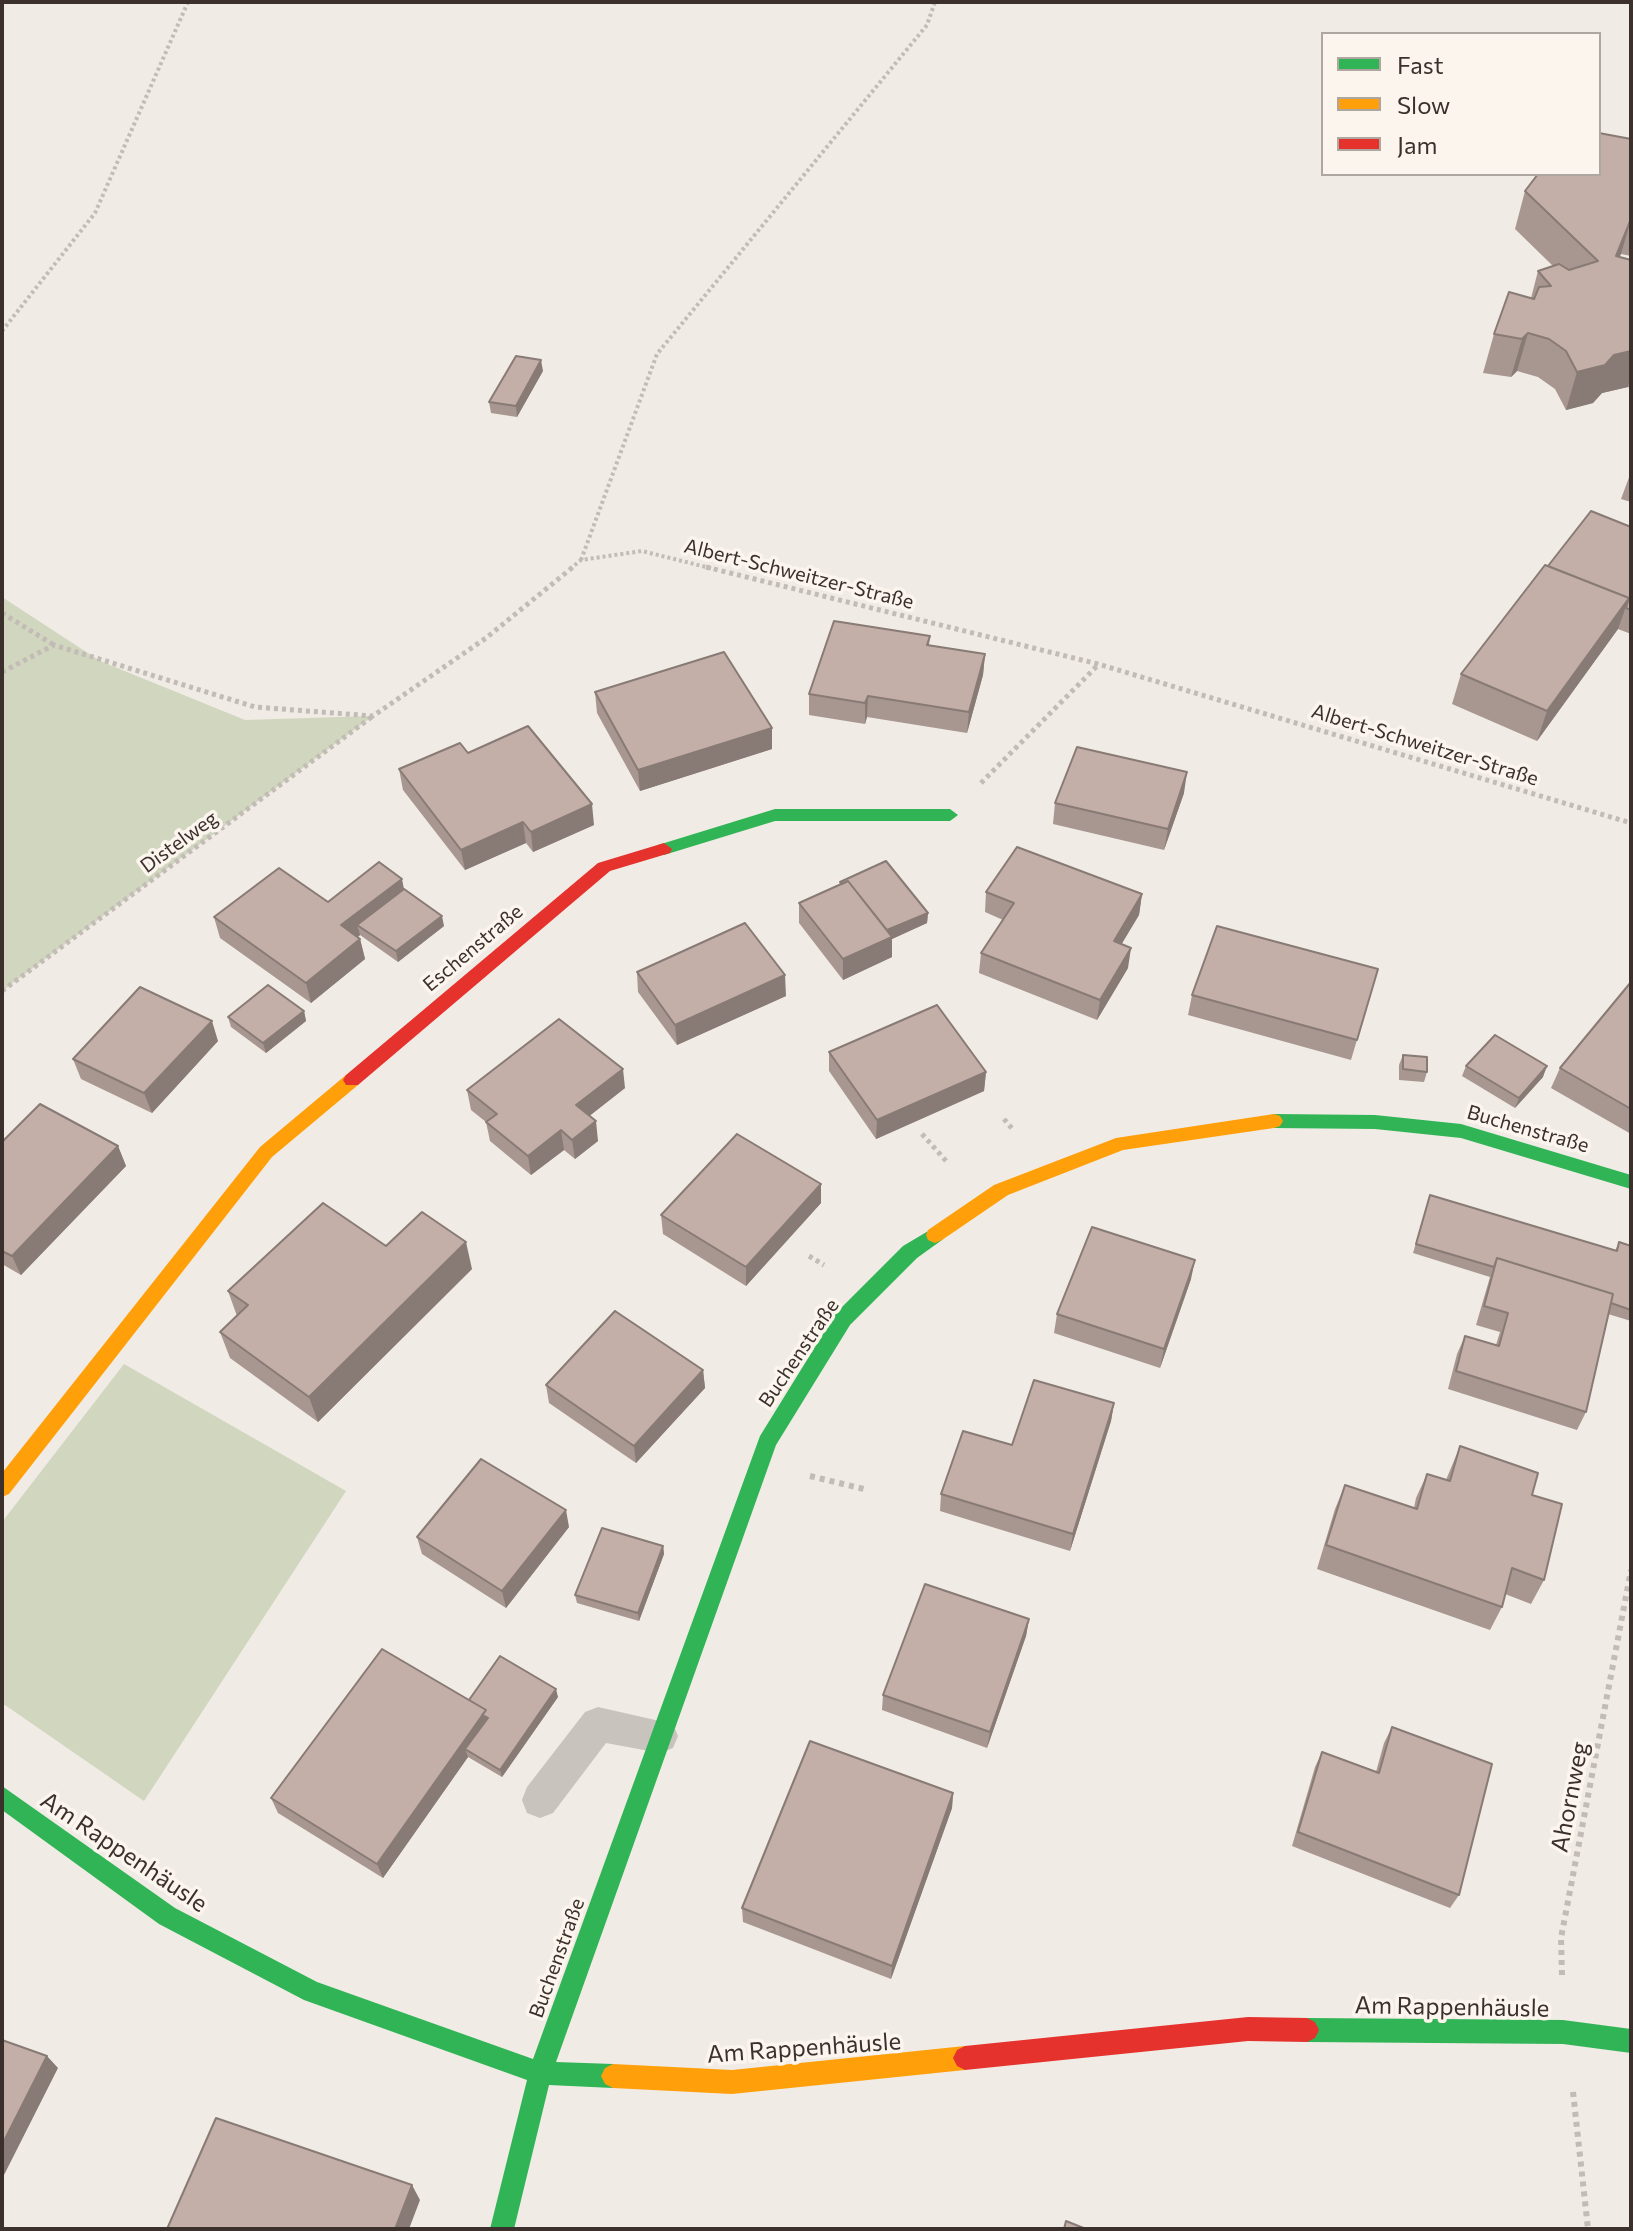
<!DOCTYPE html>
<html>
<head>
<meta charset="utf-8">
<style>
  body { margin:0 }
  #map { position:relative; width:1633px; height:2231px; overflow:hidden; background:#f0ebe5; font-family:Commissioner,sans-serif }
  canvas { display:block }
  .frame { position:absolute; inset:0; border:4px solid #3b302b; pointer-events:none }
  .legend { position:absolute; left:1321px; top:32px; width:280px; height:144px; box-sizing:border-box; background:#fbf5ee; border:2px solid #aea6a0; margin:0; padding:10px 14px; list-style:none; font-size:24px; color:#3b302b }
  .legend li { display:flex; align-items:center; gap:16px; height:40px }
  .legend b { width:40px; border:2px solid #aea6a0 }
</style>
</head>
<body>
<div id="map">
<canvas width="1633" height="2231"></canvas>
<div class="frame"></div>
<ul class="legend">
<li><b style="height:10px;background:#30b455"></b>Fast</li>
<li><b style="height:10px;background:#ff9f0a"></b>Slow</li>
<li><b style="height:10px;background:#e5322d"></b>Jam</li>
</ul>
</div>
<script>
const c = document.querySelector('canvas').getContext('2d');
c.lineJoin = 'round';
function fillPath(path, color) { c.fillStyle = color; c.fill(path, 'evenodd'); }
const poly = rows => new Path2D(rows.map(r => 'M' + r).join(''));
function stroke(path, color, width, dash) { c.strokeStyle = color; c.lineWidth = width; c.lineCap = dash ? 'butt' : 'round'; c.setLineDash(dash || []); c.stroke(path); }
function write(font, color, halo, rows, align = 'center') {
  c.font = font + ' Commissioner,sans-serif'; c.lineWidth = 7; c.setLineDash([]); c.textBaseline = 'middle'; c.strokeStyle = halo; c.fillStyle = color; for (const [text, x, y, turn = 0] of rows) {
    c.save(); c.translate(x, y); c.rotate((+turn || 0) * Math.PI / 180); c.textAlign = isNaN(turn) ? turn : align; if (halo) c.strokeText(text, 0, 0); c.fillText(text, 0, 0); c.restore();
  }
}
fillPath(poly([
  [2,597,100,661,245,720,373,716,2,991],
  [124,1364,346,1491,144,1801,2,1703,2,1522]
]), '#d1d6bf');
stroke(poly([
  [2,331,95,213,188,2],
  [581,560,657,354,927,25,935,2],
  [570,569,581,560,642,551,714,569]
]), '#c2bbb6', 4, [3, 3]);
stroke(poly([
  [706,567,1098,664,1631,823],
  [2,613,54,645],
  [2,672,54,645,255,707,373,716,486,638,573,567],
  [981,783,1098,665],
  [2,991,373,716],
  [1004,1119,1014,1131],
  [922,1134,948,1163],
  [809,1256,824,1265]
]), '#c2bbb6', 5, [4, 4]);
stroke(poly([
  [810,1476,868,1490],
  [1562,1975,1561,1938,1631,1570],
  [1573,2092,1588,2229]
]), '#c2bbb6', 6, [5, 5]);
fillPath(poly([
  [598,1707,673,1724,678,1736,673,1748,660,1753,606,1743,553,1813,540,1818,527,1813,522,1800,527,1787,585,1712,598,1707]
]), '#c9c3be');
fillPath(poly([
  [775,809,950,809,958,815,950,821,775,821,664,855,656,849,658,845,775,809],
  [1274,1114,1375,1115,1461,1124,1631,1175,1631,1189,1461,1138,1375,1129,1274,1128,1268,1126,1265,1121,1268,1116,1274,1114],
  [935,1227,942,1230,944,1235,942,1240,917,1258,850,1325,776,1445,556,2062,613,2064,621,2068,625,2076,621,2084,613,2088,549,2085,514,2229,490,2229,527,2080,304,2000,159,1924,2,1810,2,1786,175,1908,317,1982,533,2059,760,1436,836,1313,903,1246,935,1227],
  [1307,2018,1563,2020,1631,2029,1631,2053,1563,2044,1307,2042,1299,2038,1295,2030,1299,2022,1307,2018]
]), '#30b455');
fillPath(poly([
  [352,1073,358,1075,361,1080,358,1085,272,1157,9,1494,2,1497,2,1473,260,1147,346,1075,352,1073],
  [1274,1114,1280,1116,1283,1121,1280,1126,1274,1128,1123,1150,1008,1195,942,1240,935,1243,928,1240,926,1235,928,1230,994,1185,1116,1138,1274,1114],
  [965,2046,973,2050,977,2058,973,2066,965,2070,732,2094,613,2088,605,2084,601,2076,605,2068,613,2064,732,2070,965,2046]
]), '#ff9f0a');
fillPath(poly([
  [664,843,672,849,670,853,610,871,358,1085,346,1085,343,1080,346,1075,598,863,664,843],
  [1248,2017,1307,2018,1315,2022,1319,2030,1315,2038,1307,2042,1248,2041,965,2070,957,2066,953,2058,957,2050,965,2046,1248,2017]
]), '#e5322d');
fillPath(poly([
  [1631,139,1631,256,1621,254,1619,257,1631,260,1631,389,1628,387,1602,393,1593,403,1566,410,1555,389,1538,377,1517,371,1511,377,1483,373,1494,334,1531,298,1538,271,1553,266,1515,229,1525,191],
  [543,371,517,417,491,413,489,402],
  [1631,472,1631,502,1621,499],
  [1631,527,1631,634,1618,629,1537,741,1452,704,1461,674,1548,566],
  [930,636,929,646,985,654,983,675,967,733,867,717,865,724,809,715,809,694],
  [595,692,772,728,772,749,640,791,597,713],
  [468,753,594,825,533,852,526,843,465,870,403,790,399,769],
  [1184,793,1164,850,1053,824,1055,803],
  [840,882,928,913,927,923,892,939,892,957,843,980,799,923,799,903,840,884],
  [404,889,444,926,398,962,360,935,358,937,360,939,365,959,311,1003,220,938,214,917,328,902],
  [986,892,1142,894,1139,915,1121,944,1128,968,1097,1020,979,973,981,953,1003,920,985,912],
  [1378,969,1351,1060,1188,1015,1192,995],
  [637,972,786,996,677,1045,638,992],
  [1631,982,1631,1134,1551,1088,1560,1068],
  [304,1011,306,1021,266,1053,231,1027,228,1017],
  [218,1041,152,1113,81,1079,73,1059],
  [829,1052,986,1072,984,1091,876,1139,829,1071],
  [1403,1055,1427,1072,1424,1082,1399,1080,1399,1065],
  [1466,1066,1543,1077,1515,1108,1462,1076],
  [625,1088,589,1116,598,1141,575,1159,564,1150,531,1175,490,1141,486,1122,471,1110,467,1090],
  [2,1142,118,1146,126,1166,21,1275,2,1264],
  [821,1184,821,1203,746,1286,663,1234,661,1215],
  [1430,1195,1615,1251,1619,1242,1631,1246,1631,1321,1608,1314,1586,1412,1577,1430,1448,1389,1457,1354,1465,1336,1496,1345,1500,1332,1476,1325,1490,1277,1413,1253],
  [472,1269,318,1422,230,1358,220,1332,237,1316,228,1291],
  [1191,1279,1160,1368,1054,1333,1057,1314],
  [703,1370,705,1388,636,1463,549,1403,546,1385],
  [1114,1403,1111,1421,1070,1551,940,1511,941,1494,1012,1445],
  [1460,1446,1532,1495,1544,1580,1531,1604,1505,1594,1502,1607,1490,1630,1317,1569,1335,1509,1345,1485,1414,1508,1416,1498,1427,1474,1446,1480],
  [569,1527,506,1608,422,1554,417,1537],
  [663,1546,664,1554,639,1621,577,1603,575,1595],
  [1029,1619,1026,1636,987,1748,882,1710,883,1695],
  [558,1697,502,1777,468,1757,383,1878,278,1813,271,1798,469,1700],
  [1392,1727,1459,1895,1450,1908,1292,1846,1315,1767,1322,1752,1376,1772,1384,1743],
  [953,1793,952,1808,891,1979,743,1922,742,1908]
]), '#a89690');
fillPath(poly([
  [1631,219,1621,254,1604,294,1616,256],
  [1528,333,1517,371,1511,377,1522,339],
  [1631,351,1631,376,1628,387,1602,393,1593,403,1566,410,1577,372,1614,355],
  [541,360,543,371,517,417,516,406],
  [1629,598,1618,629,1537,741,1547,711],
  [985,654,983,675,967,733,969,712],
  [868,696,867,717,865,724,865,703],
  [772,728,772,749,640,791,638,770],
  [1187,772,1184,793,1164,850,1168,829],
  [592,804,594,825,533,852,531,832],
  [523,822,526,843,465,870,461,850],
  [402,879,406,899,357,925,360,935,346,946,341,925],
  [1142,894,1139,915,1111,962,1114,941],
  [928,913,927,923,892,939,892,957,843,980,843,959,881,933],
  [442,916,444,926,398,962,396,951],
  [360,939,365,959,311,1003,306,983],
  [1131,948,1128,968,1097,1020,1100,1000],
  [785,975,786,996,677,1045,675,1025],
  [304,1011,306,1021,266,1053,263,1043],
  [212,1021,218,1041,152,1113,144,1093],
  [1547,1066,1543,1077,1515,1108,1519,1098],
  [623,1069,625,1088,578,1125,576,1105],
  [986,1072,984,1091,876,1139,877,1120],
  [596,1121,598,1141,575,1159,572,1140],
  [561,1130,564,1150,531,1175,528,1156],
  [118,1146,126,1166,21,1275,12,1256],
  [821,1184,821,1203,746,1286,746,1267],
  [466,1242,472,1269,318,1422,309,1397],
  [1195,1260,1191,1279,1160,1368,1164,1349],
  [703,1370,705,1388,636,1463,634,1446],
  [1114,1403,1111,1421,1070,1551,1073,1534],
  [566,1510,569,1527,506,1608,502,1591],
  [663,1546,664,1554,639,1621,638,1613],
  [1029,1619,1026,1636,987,1748,990,1732],
  [556,1689,558,1697,502,1777,500,1770],
  [486,1710,490,1726,465,1749,468,1757,383,1878,377,1864],
  [953,1793,952,1808,891,1979,892,1966],
  [47,2056,58,2068,2,2179,2,2145],
  [412,2185,420,2200,409,2229,395,2229]
]), '#887a75');
const building = poly([
  [1599,133,1631,139,1631,219,1616,256,1631,260,1631,351,1614,355,1605,365,1577,372,1566,351,1549,339,1528,333,1522,339,1494,334,1509,292,1534,299,1539,287,1551,286,1538,271,1559,264,1569,270,1598,261,1525,191,1538,174,1599,174,1599,133],
  [516,356,541,360,516,406,489,402,516,356],
  [1591,511,1631,527,1631,610,1626,608,1629,598,1548,566,1591,511],
  [1545,565,1629,598,1547,711,1461,674,1545,565],
  [834,621,930,636,927,645,985,654,969,712,868,696,865,703,809,694,834,621],
  [724,652,772,728,638,770,595,692,724,652],
  [528,726,592,804,531,832,523,822,461,850,399,769,460,743,468,753,528,726],
  [1077,747,1187,772,1168,829,1055,803,1077,747],
  [1017,847,1142,894,1114,941,1131,948,1100,1000,981,953,1014,903,986,892,1017,847],
  [886,861,928,913,887,930,848,881,842,884,840,882,886,861],
  [379,862,402,879,341,925,360,939,306,983,214,917,279,868,328,902,379,862],
  [848,881,892,937,843,959,799,903,848,881],
  [404,889,442,916,396,951,357,925,404,889],
  [745,923,785,975,675,1025,637,972,745,923],
  [1217,926,1378,969,1357,1040,1192,995,1217,926],
  [1631,982,1631,1109,1560,1068,1631,982],
  [268,985,304,1011,263,1043,228,1017,268,985],
  [140,987,212,1021,144,1093,73,1059,140,987],
  [937,1005,986,1072,877,1120,829,1052,937,1005],
  [559,1019,623,1069,576,1105,596,1121,572,1140,561,1130,528,1156,486,1122,497,1114,467,1090,559,1019],
  [1495,1035,1547,1066,1519,1098,1466,1066,1495,1035],
  [1403,1055,1427,1057,1427,1072,1403,1069,1403,1055],
  [40,1104,118,1146,12,1256,2,1251,2,1142,40,1104],
  [737,1134,821,1184,746,1267,661,1215,737,1134],
  [1430,1195,1617,1251,1619,1242,1631,1246,1631,1310,1611,1303,1613,1294,1497,1258,1494,1267,1416,1244,1430,1195],
  [323,1203,386,1246,422,1212,466,1242,309,1397,220,1332,248,1305,228,1291,323,1203],
  [1092,1227,1195,1260,1164,1349,1057,1314,1092,1227],
  [1497,1258,1613,1294,1586,1412,1456,1371,1465,1336,1499,1346,1508,1313,1484,1306,1497,1258],
  [615,1311,703,1370,634,1446,546,1385,615,1311],
  [1034,1380,1114,1403,1073,1534,941,1494,963,1431,1012,1445,1034,1380],
  [1460,1446,1538,1473,1532,1495,1562,1504,1544,1580,1512,1568,1502,1607,1326,1545,1345,1485,1417,1509,1427,1474,1450,1481,1460,1446],
  [481,1459,566,1510,502,1591,417,1537,481,1459],
  [602,1528,663,1546,638,1613,575,1595,602,1528],
  [925,1584,1029,1619,990,1732,883,1695,925,1584],
  [382,1649,486,1710,377,1864,271,1798,382,1649],
  [500,1656,556,1689,500,1770,465,1749,488,1718,482,1715,486,1710,469,1700,500,1656],
  [1392,1727,1492,1764,1459,1895,1298,1832,1322,1752,1379,1773,1392,1727],
  [810,1741,953,1793,892,1966,742,1908,810,1741],
  [2,2040,47,2056,2,2145,2,2040],
  [216,2118,412,2185,395,2229,167,2229,216,2118],
  [1066,2221,1086,2229,1064,2229,1066,2221]
]);
fillPath(building, '#c3afa7');
stroke(building, '#887a75', 2);
write('20px', '#3b302b', '#fbf5ee', [
  ["Albert-Schweitzer-Straße",799,574,14],
  ["Albert-Schweitzer-Straße",1425,745,17],
  ["Distelweg",179,842,-36],
  ["Eschenstraße",473,948,-40],
  ["Buchenstraße",1528,1129,16],
  ["Buchenstraße",799,1353,-56],
  ["Buchenstraße",557,1958,-70]
]);
write('24px', '#3b302b', '#fbf5ee', [
  ["Ahornweg",1570,1797,-79],
  ["Am Rappenhäusle",124,1852,34],
  ["Am Rappenhäusle",1452,2007,1],
  ["Am Rappenhäusle",804,2048,-4]
]);
</script>
</body>
</html>
